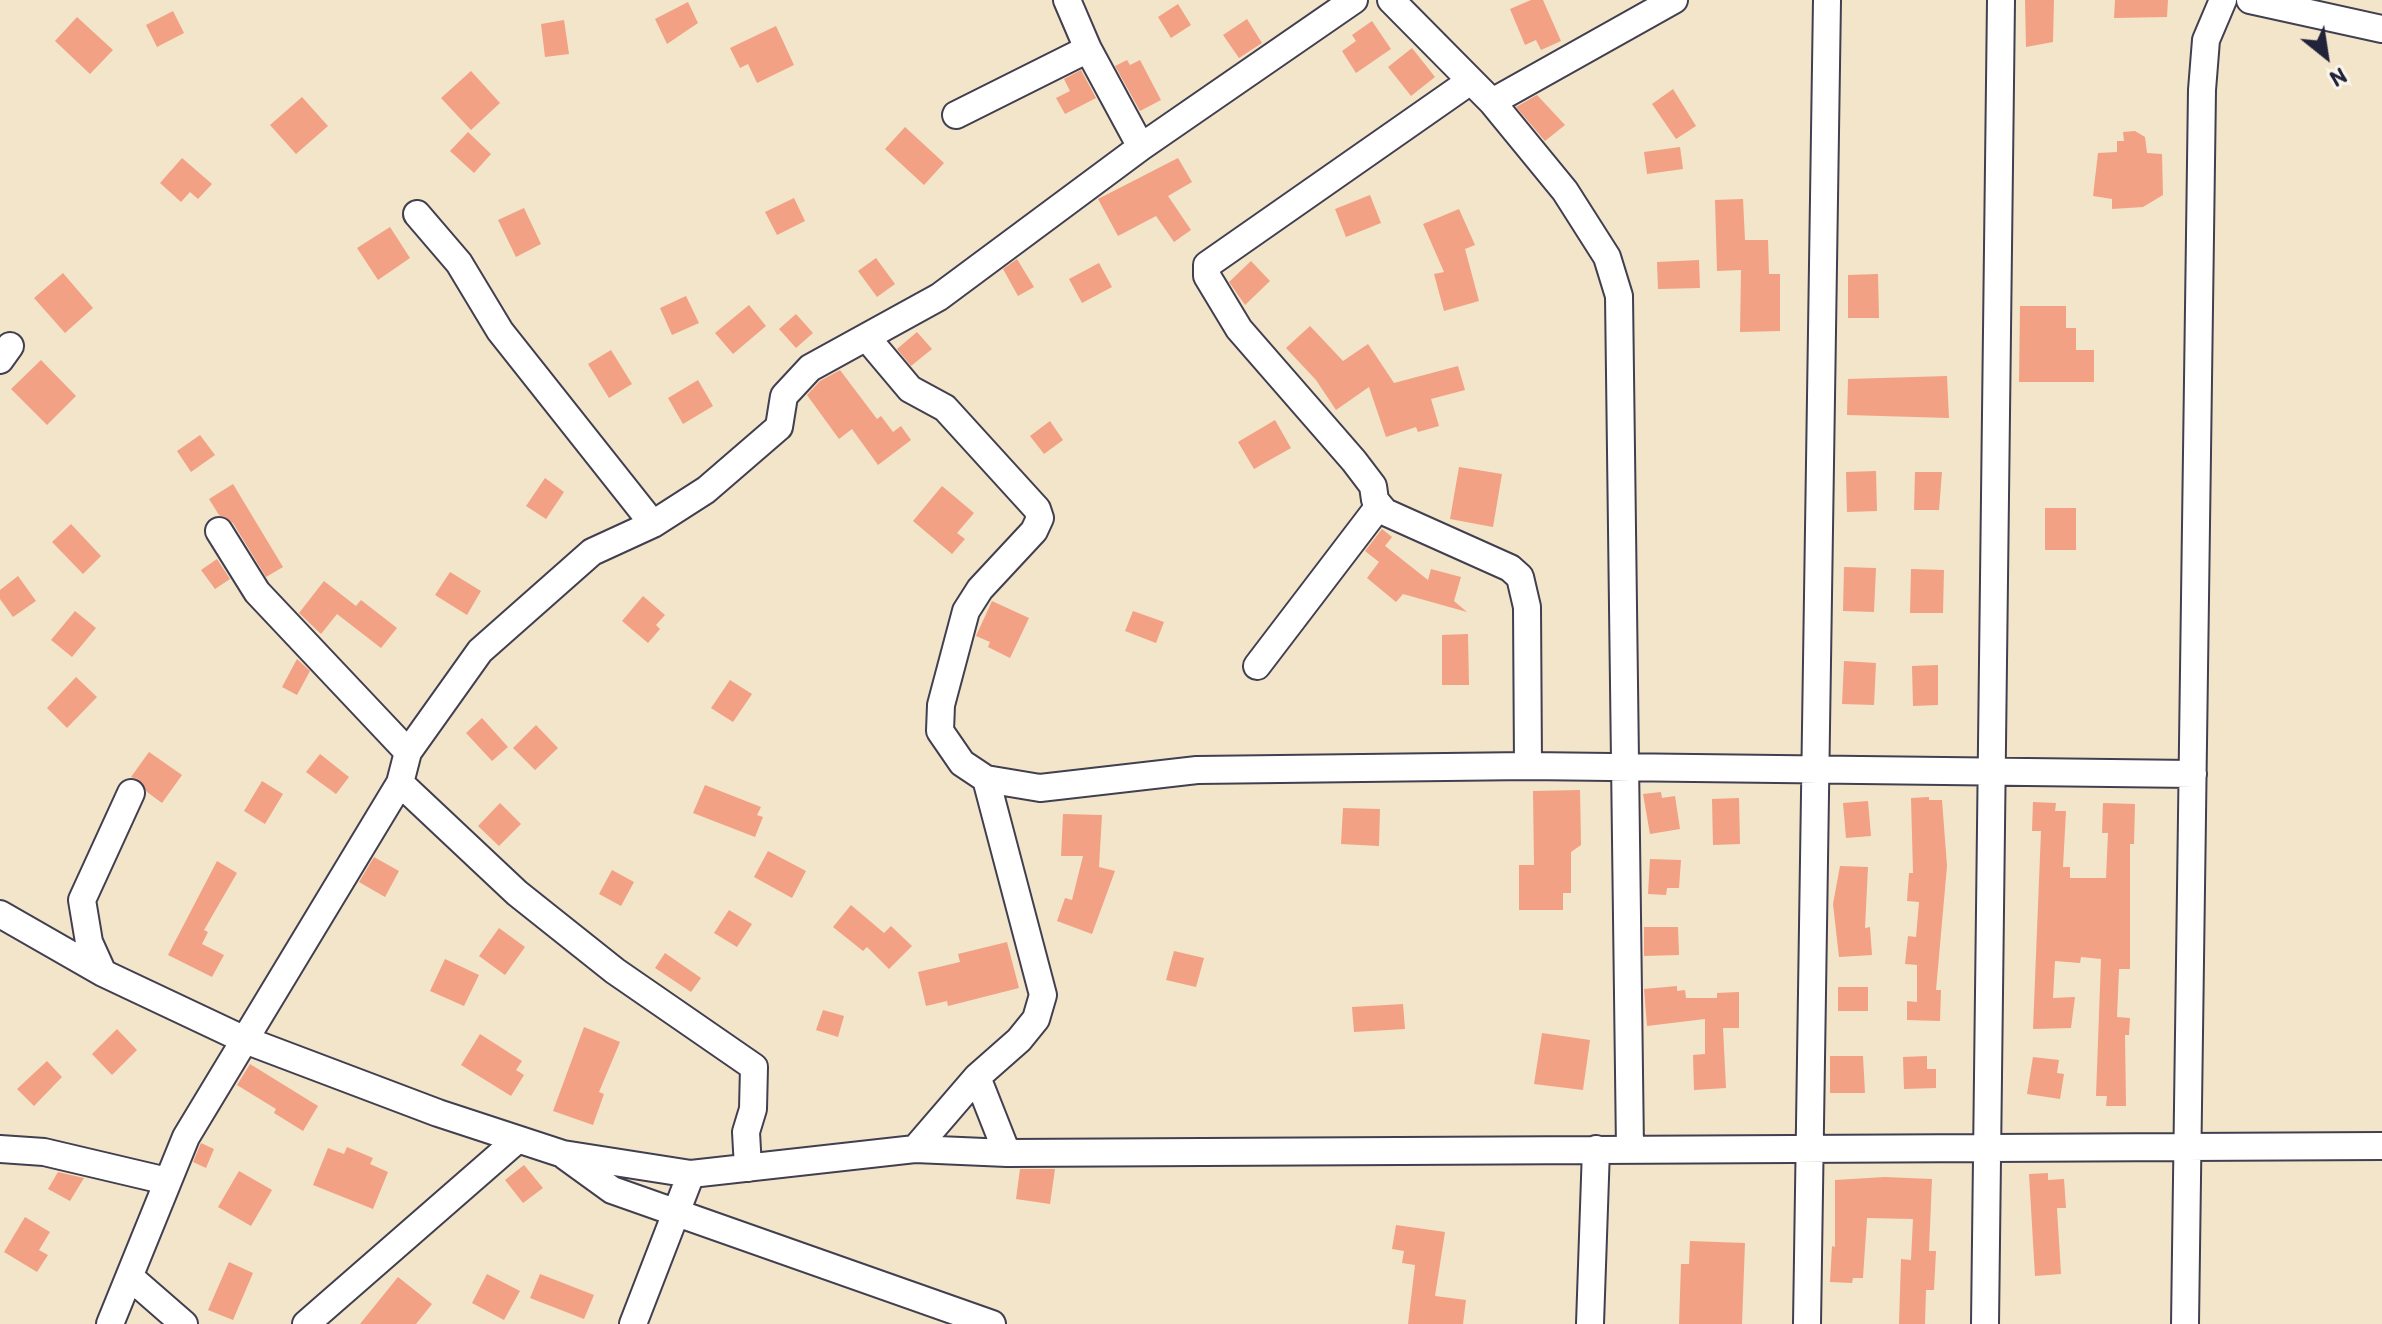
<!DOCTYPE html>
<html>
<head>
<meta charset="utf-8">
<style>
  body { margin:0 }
  #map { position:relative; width:2382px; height:1324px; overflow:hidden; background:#f2e5ca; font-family:Itim,sans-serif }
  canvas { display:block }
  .north { position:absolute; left:2286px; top:16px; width:80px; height:80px; -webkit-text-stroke:6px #fbf7ec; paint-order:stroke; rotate:150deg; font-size:22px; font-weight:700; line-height:32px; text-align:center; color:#22223b }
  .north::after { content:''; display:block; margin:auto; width:28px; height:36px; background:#22223b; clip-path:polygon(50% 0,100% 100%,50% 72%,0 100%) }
</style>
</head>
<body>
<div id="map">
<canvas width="2382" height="1324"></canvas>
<div class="north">N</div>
</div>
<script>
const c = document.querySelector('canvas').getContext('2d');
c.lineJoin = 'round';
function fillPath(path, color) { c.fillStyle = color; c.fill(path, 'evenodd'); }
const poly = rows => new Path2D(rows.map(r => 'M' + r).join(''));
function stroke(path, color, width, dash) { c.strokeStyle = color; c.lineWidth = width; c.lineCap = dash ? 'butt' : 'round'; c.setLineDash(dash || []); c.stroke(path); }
fillPath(poly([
  [1531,0,1543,0,1561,41,1541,50,1536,40,1525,45,1510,9],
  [2025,0,2054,0,2053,42,2026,47],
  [2115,0,2168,0,2167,17,2114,18],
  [688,2,698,23,667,44,655,19],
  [1178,4,1191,25,1171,38,1158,17],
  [173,11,184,33,157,47,146,25],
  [77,17,113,50,90,74,55,41],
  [1247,19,1262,43,1239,58,1223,35],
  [564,20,569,54,545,57,541,24],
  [1372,21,1391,49,1356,73,1342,51,1356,41,1352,35],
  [776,26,794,65,757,83,748,64,740,68,730,48],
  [1412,48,1435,77,1411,96,1388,67],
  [1127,60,1130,65,1140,60,1161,100,1140,111,1115,66],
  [1081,70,1096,98,1065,114,1056,98,1070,91,1064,79],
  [471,71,500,103,471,130,441,98],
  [1673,89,1696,126,1676,139,1652,104],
  [1537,95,1565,125,1545,141,1516,107],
  [302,97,328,126,296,154,270,125],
  [905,127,944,163,924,185,885,149],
  [2135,131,2145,137,2147,153,2162,154,2163,195,2143,207,2112,209,2112,199,2093,196,2098,153,2117,152,2117,141,2124,141,2123,132],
  [468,132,491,154,474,173,450,151],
  [1680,147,1683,169,1647,174,1644,152],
  [182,158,212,184,198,199,190,192,181,202,160,183],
  [1178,158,1192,182,1168,196,1191,230,1174,242,1156,216,1118,236,1098,199],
  [1370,195,1381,223,1346,237,1335,209],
  [794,198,805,221,777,235,765,212],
  [1743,199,1745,240,1768,240,1769,274,1780,274,1780,331,1740,332,1741,270,1717,271,1715,200],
  [524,208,541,244,516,257,498,220],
  [1459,209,1475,245,1465,249,1479,301,1444,311,1434,274,1444,272,1423,224],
  [390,227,410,258,378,280,357,248],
  [876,258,895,284,877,297,858,271],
  [1017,259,1034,287,1018,296,1003,269],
  [1699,260,1700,288,1658,289,1657,262],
  [1251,261,1270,281,1245,305,1229,282],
  [1099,263,1112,287,1082,303,1069,279],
  [63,273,93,308,65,333,34,298],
  [1878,274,1879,318,1848,318,1848,275],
  [686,296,699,323,672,335,660,308],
  [749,305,766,326,733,354,715,333],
  [2020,306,2066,306,2066,328,2076,328,2076,350,2094,350,2094,382,2019,382],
  [796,314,813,333,796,348,779,329],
  [1310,326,1343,361,1368,344,1394,383,1458,366,1465,390,1431,399,1439,426,1418,432,1416,427,1386,437,1369,387,1336,410,1316,380,1286,348],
  [917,332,932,349,911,366,897,349],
  [611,350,632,384,609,398,588,364],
  [41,360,76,396,47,425,11,389],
  [840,370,877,419,881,416,893,432,901,426,911,440,878,465,852,429,839,439,807,395,820,381],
  [1947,376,1949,418,1847,415,1848,379],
  [698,380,713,406,683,424,668,398],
  [1275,420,1291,448,1254,469,1238,442],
  [1050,421,1063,440,1044,454,1030,436],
  [200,435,215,455,191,472,177,451],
  [1459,467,1502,474,1493,527,1450,519],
  [1876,471,1877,511,1847,512,1846,472],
  [1915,472,1942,472,1939,510,1914,510],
  [545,478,564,492,546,519,526,506],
  [233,484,283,567,266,577,233,523,219,515,209,499],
  [942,486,974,513,957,533,965,539,952,554,913,521],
  [2045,508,2076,508,2076,550,2045,550],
  [71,524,101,556,83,574,52,542],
  [1382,529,1392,537,1385,546,1428,580,1431,569,1461,577,1454,601,1467,612,1403,594,1396,602,1367,578,1379,562,1365,551],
  [217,559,230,579,215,589,201,570],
  [1844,567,1876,568,1874,612,1843,611],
  [1911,569,1944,570,1943,613,1910,613],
  [450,572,481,591,467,615,435,595],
  [18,576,36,601,13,617,0,599,0,590],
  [324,581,356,606,361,600,397,628,381,648,337,614,321,634,299,613],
  [643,596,665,615,656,625,660,629,648,643,622,621],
  [992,601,1029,618,1010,658,988,647,990,642,976,636],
  [75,611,96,628,72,657,51,640],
  [1133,611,1164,622,1156,643,1125,631],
  [1468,634,1469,685,1442,685,1442,635],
  [297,659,310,671,297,695,282,687],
  [1844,661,1876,663,1874,705,1842,704],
  [1938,665,1938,705,1913,706,1912,666],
  [76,677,97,697,67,728,47,708],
  [730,680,752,694,733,722,711,708],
  [482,718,508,747,492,761,466,733],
  [536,725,558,748,535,770,513,748],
  [149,752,182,775,162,803,147,792,138,779,131,777],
  [320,754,349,777,336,794,306,772],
  [262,781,283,794,265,824,244,811],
  [705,785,761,807,757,815,763,817,755,837,693,813],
  [1580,790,1581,845,1571,852,1571,893,1563,893,1563,910,1519,910,1519,865,1534,865,1533,791],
  [1661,792,1662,798,1675,796,1680,829,1650,834,1643,794],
  [1929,797,1929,800,1942,800,1947,866,1936,990,1941,990,1940,1021,1907,1020,1907,1001,1917,1002,1917,965,1905,964,1908,936,1916,937,1919,902,1907,901,1909,873,1913,873,1911,798],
  [1739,798,1740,844,1713,845,1712,799],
  [1868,801,1871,836,1846,838,1843,803],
  [2033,802,2056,803,2055,811,2066,811,2063,867,2070,867,2070,878,2106,878,2108,833,2102,833,2103,803,2135,804,2134,844,2130,844,2130,969,2119,969,2117,1017,2130,1018,2129,1035,2125,1035,2126,1106,2106,1106,2107,1096,2096,1096,2101,959,2081,957,2080,963,2055,961,2053,998,2075,997,2071,1028,2033,1029,2041,831,2032,831],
  [500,803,521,824,499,846,478,826],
  [1343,808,1380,809,1379,846,1341,844],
  [1063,814,1102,815,1099,867,1115,871,1092,934,1057,921,1065,898,1072,900,1083,856,1061,856],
  [768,851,806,871,792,898,754,877],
  [374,857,399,871,385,897,359,882],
  [1650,859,1681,860,1679,888,1667,888,1666,895,1648,894],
  [217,861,237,873,204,930,208,932,202,944,224,955,212,977,168,955],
  [1840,866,1868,867,1865,928,1870,927,1872,955,1839,957,1833,904],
  [612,870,634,882,621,906,599,894],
  [851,905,884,933,891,926,912,946,889,969,867,947,863,951,833,927],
  [729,910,752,924,737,947,714,933],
  [1644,927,1678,927,1679,955,1644,956],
  [499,928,525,947,505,975,479,956],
  [1007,942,1019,988,948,1006,947,1001,926,1006,918,972,960,962,958,954],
  [1174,951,1204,958,1196,987,1166,980],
  [665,953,701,978,691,992,655,968],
  [445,959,479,975,464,1006,430,991],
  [1677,986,1677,991,1685,990,1686,998,1717,998,1717,993,1739,992,1739,1028,1723,1028,1726,1088,1694,1090,1693,1055,1705,1054,1705,1019,1647,1026,1644,989],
  [1838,987,1868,987,1868,1011,1838,1011],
  [1403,1004,1405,1029,1354,1032,1352,1007],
  [823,1010,844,1016,838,1037,816,1030],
  [584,1027,620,1042,599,1092,604,1094,593,1125,553,1111],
  [117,1029,137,1050,112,1075,92,1054],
  [1542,1033,1590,1040,1583,1090,1534,1084],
  [480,1034,522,1061,516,1070,524,1075,511,1096,461,1065],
  [1830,1056,1863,1056,1865,1093,1830,1093],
  [1927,1056,1927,1069,1936,1069,1936,1088,1904,1089,1903,1057],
  [2033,1057,2059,1060,2057,1073,2064,1074,2060,1099,2027,1094],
  [47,1061,62,1077,34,1106,17,1089],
  [250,1064,318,1106,303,1131,274,1113,276,1109,237,1085],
  [201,1143,214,1149,206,1168,193,1162],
  [347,1147,373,1158,370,1164,388,1172,373,1209,313,1185,328,1148,344,1154],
  [524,1165,543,1188,523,1203,505,1180],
  [1020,1169,1055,1169,1050,1204,1016,1199],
  [239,1171,272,1190,251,1226,218,1207],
  [58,1172,84,1178,70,1201,48,1189],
  [2048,1173,2048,1180,2064,1179,2066,1208,2057,1208,2061,1274,2035,1276,2029,1174],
  [1885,1177,1932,1179,1929,1251,1936,1251,1934,1290,1926,1290,1925,1324,1899,1324,1901,1259,1911,1260,1913,1219,1867,1218,1863,1278,1853,1278,1852,1283,1830,1282,1832,1246,1835,1247,1835,1180],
  [25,1217,50,1232,39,1250,48,1255,37,1272,4,1252],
  [1396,1225,1445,1232,1435,1296,1466,1300,1463,1324,1408,1324,1415,1265,1402,1263,1404,1251,1392,1249],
  [1690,1241,1745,1243,1742,1324,1679,1324,1681,1264,1689,1264],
  [229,1262,253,1273,233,1320,208,1310],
  [487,1274,520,1291,504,1320,472,1303],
  [540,1274,594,1295,584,1319,530,1298],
  [398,1277,432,1304,416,1324,360,1324]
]), '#f2a184');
const street = poly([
  [1067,0,1088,49,1141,147],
  [1391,0,1492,102,1565,191,1607,257,1619,296,1630,1149],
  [2250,0,2382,29],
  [1469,82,1207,265,1207,276,1239,329,1354,461,1373,486,1375,500,1385,512,1510,568,1520,577,1527,607,1528,766],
  [1492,102,1674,0],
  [956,115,1088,49],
  [417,214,459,263,500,331,653,524],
  [867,338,910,389,945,408,1037,509,1040,518,1034,531,980,589,966,611,941,705,940,731,962,763,986,779,1040,788,1197,770,1528,766,2193,774],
  [0,360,10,346],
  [219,531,257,592,408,752],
  [1257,666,1379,506],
  [986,779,1043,995,1036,1019,1019,1040,977,1077,1007,1153],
  [400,783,517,893,615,971,754,1067,753,1109,746,1132,748,1168],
  [0,914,103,973,245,1040,438,1113,563,1154,691,1174,915,1149,1007,1153,2382,1146],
  [103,973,89,942,82,900,131,793],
  [0,1149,44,1152,167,1181],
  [915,1149,977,1077],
  [565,1156,612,1190,992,1324],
  [130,1277,184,1324],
  [110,1324,186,1137,400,783,408,752,480,651,592,552,653,524,706,490,779,427,784,396,810,368,939,297,1141,147,1354,0],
  [306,1324,517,1140],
  [633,1324,691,1174],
  [1590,1324,1596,1149],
  [1807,1324,1827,0],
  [1985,1324,2001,0],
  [2185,1324,2202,90,2206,40,2223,0]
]);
stroke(street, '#413f50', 30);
stroke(street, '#fff', 26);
</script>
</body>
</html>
